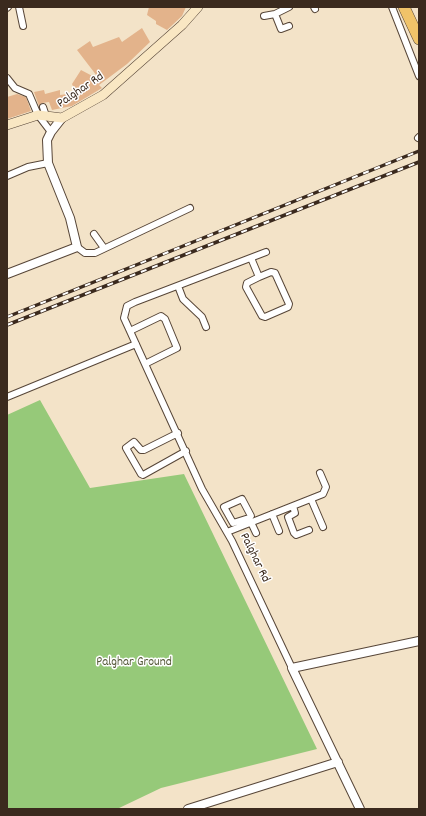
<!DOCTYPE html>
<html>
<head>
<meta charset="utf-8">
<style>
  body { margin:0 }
  #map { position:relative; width:426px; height:816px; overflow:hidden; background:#f3e3c8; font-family:Dekko,sans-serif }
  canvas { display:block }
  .frame { position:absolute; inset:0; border:8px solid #3b2a1e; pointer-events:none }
</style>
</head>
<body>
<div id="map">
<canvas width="426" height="816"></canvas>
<div class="frame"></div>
</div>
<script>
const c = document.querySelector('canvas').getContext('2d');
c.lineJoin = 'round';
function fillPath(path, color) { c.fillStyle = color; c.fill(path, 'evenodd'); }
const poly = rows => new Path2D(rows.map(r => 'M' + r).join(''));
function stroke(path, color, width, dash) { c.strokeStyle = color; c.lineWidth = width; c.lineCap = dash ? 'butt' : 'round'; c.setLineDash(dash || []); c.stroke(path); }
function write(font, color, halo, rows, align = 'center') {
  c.font = font + ' Dekko,sans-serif'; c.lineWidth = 3; c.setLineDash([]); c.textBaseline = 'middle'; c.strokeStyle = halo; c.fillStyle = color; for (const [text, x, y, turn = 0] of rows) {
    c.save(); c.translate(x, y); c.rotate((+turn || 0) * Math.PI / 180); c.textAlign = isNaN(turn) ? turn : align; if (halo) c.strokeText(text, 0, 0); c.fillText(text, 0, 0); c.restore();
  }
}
fillPath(poly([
  [40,400,90,488,184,474,317,749,161,788,117,809,7,809,7,415]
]), '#96c979');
fillPath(poly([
  [149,7,186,7,182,16,167,30,156,24,156,21,147,15],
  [142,28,150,42,127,64,99,85,102,88,72,106,52,110,49,102,42,103,39,106,34,92,44,90,45,94,60,90,60,95,76,93,72,84,81,70,100,80,77,50,90,41,93,47,119,37,122,42],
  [17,94,26,97,31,111,7,119,7,97]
]), '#e3b38b');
const minor = poly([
  [19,7,23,26],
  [314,7,315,9],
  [392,7,419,76],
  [7,8,8,7],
  [275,14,281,29,289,26],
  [264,16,275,14,289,7],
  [7,78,15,88,29,94,38,115,51,132],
  [43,107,46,116],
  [418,138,419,137],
  [7,176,28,167,48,163],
  [94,234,104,248],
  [77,247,85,253,95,253,190,208],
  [266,252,135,302,127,306,124,318,202,489,232,541,292,668],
  [251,258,259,277,271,272,275,273,289,304,288,307,265,317,262,316,246,287,247,283,259,277],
  [178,286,183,299,202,317,206,327],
  [130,331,161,316,165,319,177,348,145,364],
  [7,397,136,344],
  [178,433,144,450,141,450,134,442,126,448,141,474,143,475,186,451],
  [311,499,323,527],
  [293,506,295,513,288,517,294,533,296,535,309,530],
  [272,514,279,531],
  [249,518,233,523,224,507,242,499,251,516,249,518,256,533],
  [227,532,323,494,326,487,320,473]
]);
const tertiary = poly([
  [7,274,77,247,70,218,48,163,47,140,51,132,62,118],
  [188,809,338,762],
  [360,809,292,668,419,641]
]);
const secondary = poly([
  [7,125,38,115,62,118,103,95,182,25,198,7]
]);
const trunk = poly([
  [404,7,419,39]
]);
stroke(minor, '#574638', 8);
stroke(tertiary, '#574638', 10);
stroke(secondary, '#574638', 10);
stroke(trunk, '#574638', 12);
stroke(minor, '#fff', 6);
stroke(tertiary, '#fff', 8);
stroke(secondary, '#f9e7c3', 9);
stroke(trunk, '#f0c369', 11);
const rail = poly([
  [7,317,419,151],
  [7,325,419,162]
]);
stroke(rail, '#3b2a1e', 3.5);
stroke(rail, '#fff', 2, [6]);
write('13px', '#3b2a1e', '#fff', [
  ["Palghar Rd",81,91,-34],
  ["Palghar Rd",254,558,64]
]);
write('13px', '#565a39', '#fff', [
  ["Palghar Ground",134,663]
]);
</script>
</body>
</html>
